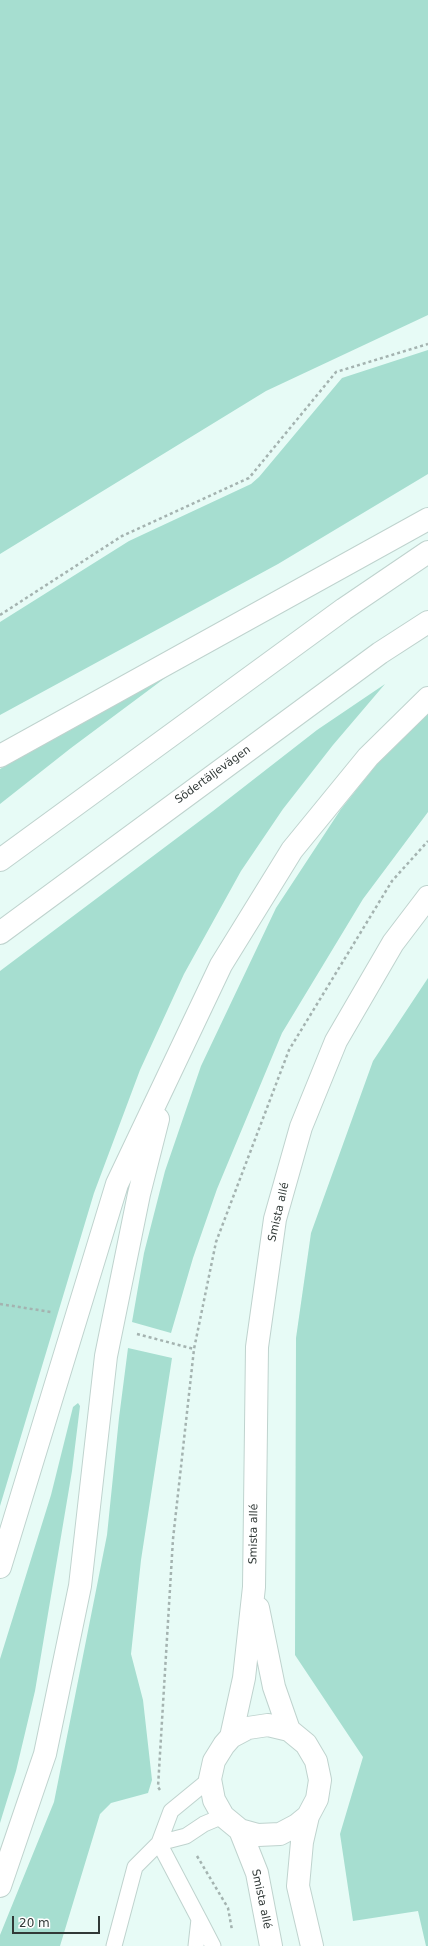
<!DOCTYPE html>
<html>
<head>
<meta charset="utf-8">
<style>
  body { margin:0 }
  #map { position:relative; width:428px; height:1946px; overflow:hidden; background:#e7fbf6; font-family:"DejaVu Sans",sans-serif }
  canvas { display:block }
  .scale { position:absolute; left:12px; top:1916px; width:88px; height:18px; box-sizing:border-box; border:2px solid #313937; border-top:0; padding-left:5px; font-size:12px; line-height:14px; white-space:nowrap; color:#313937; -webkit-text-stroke:3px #fff; paint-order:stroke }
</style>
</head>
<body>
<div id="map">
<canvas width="428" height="1946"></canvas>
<div class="scale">20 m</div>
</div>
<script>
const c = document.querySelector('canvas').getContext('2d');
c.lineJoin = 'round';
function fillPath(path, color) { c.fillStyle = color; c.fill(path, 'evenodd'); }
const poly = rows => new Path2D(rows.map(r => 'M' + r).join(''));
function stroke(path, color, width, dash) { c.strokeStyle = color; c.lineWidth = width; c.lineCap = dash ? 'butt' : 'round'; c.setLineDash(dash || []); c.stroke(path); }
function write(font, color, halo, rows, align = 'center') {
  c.font = font + ' "DejaVu Sans",sans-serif'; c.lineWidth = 4; c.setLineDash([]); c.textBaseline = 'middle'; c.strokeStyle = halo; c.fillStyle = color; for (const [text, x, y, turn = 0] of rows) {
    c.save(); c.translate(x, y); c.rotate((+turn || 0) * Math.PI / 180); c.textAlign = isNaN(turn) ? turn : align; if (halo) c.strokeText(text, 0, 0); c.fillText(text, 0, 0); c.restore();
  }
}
fillPath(poly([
  [0,0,428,0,428,315,266,391,0,554],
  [428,350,428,474,278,564,0,715,0,622,129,541,251,484,259,477,342,378],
  [173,672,71,748,0,804,0,769],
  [385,684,333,745,283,809,241,871,184,974,140,1070,94,1193,0,1506,0,971,213,811,317,730],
  [428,709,428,812,363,899,282,1033,217,1189,193,1258,171,1333,132,1322,144,1253,165,1171,201,1066,276,908,341,809,405,729],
  [428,978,428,1946,426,1946,418,1911,353,1921,340,1834,363,1757,295,1655,296,1338,311,1233,373,1061],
  [128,1348,172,1358,141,1560,131,1654,143,1700,152,1780,148,1793,111,1803,100,1814,60,1946,0,1946,0,1935,54,1802,107,1535,119,1418],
  [78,1403,80,1406,72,1471,35,1691,16,1771,0,1823,0,1659,51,1495,73,1407]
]), '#a6ded0');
const service = poly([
  [159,1843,199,1919,196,1946],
  [159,1843,186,1836,204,1824,223,1816],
  [199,1919,213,1946],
  [114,1946,135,1867,159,1843,171,1811,210,1779]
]);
const tertiary = poly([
  [258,1608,274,1687,289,1730],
  [231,1737,244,1678,254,1587,257,1347,275,1219,301,1127,336,1041,393,943,428,897],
  [308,1816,297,1825,280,1834,258,1835,240,1830,223,1816,214,1800,210,1779,214,1761,224,1745,231,1737,248,1728,268,1725,289,1730,306,1744,316,1761,320,1780,317,1799,308,1816,302,1842,298,1886,312,1946],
  [240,1830,257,1873,271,1946]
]);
const motorway = poly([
  [0,756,428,519],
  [0,860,344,609,428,552],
  [0,933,380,653,428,622],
  [0,1567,117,1184,221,965,292,850,368,757,428,698],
  [0,1886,45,1754,80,1586,106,1356,139,1194,158,1119]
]);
stroke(service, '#bfd3ce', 17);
stroke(tertiary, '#bfd3ce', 24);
stroke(motorway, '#bfd3ce', 24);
stroke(poly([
  [0,615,122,536,249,478,336,372,428,344],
  [0,1304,51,1312],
  [137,1334,194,1349],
  [160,1790,158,1787,173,1539,194,1349,216,1242,289,1050,392,881,428,841],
  [197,1856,228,1908,232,1930]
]), '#a4b3b0', 2.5, [3, 3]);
stroke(service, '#fff', 15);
stroke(tertiary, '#fff', 22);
stroke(motorway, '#fff', 22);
write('11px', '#313937', '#fff', [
  ["Södertäljevägen",213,775,-36],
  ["Smista allé",279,1212,-77],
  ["Smista allé",254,1534,-89],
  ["Smista allé",261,1899,78]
]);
</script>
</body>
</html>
